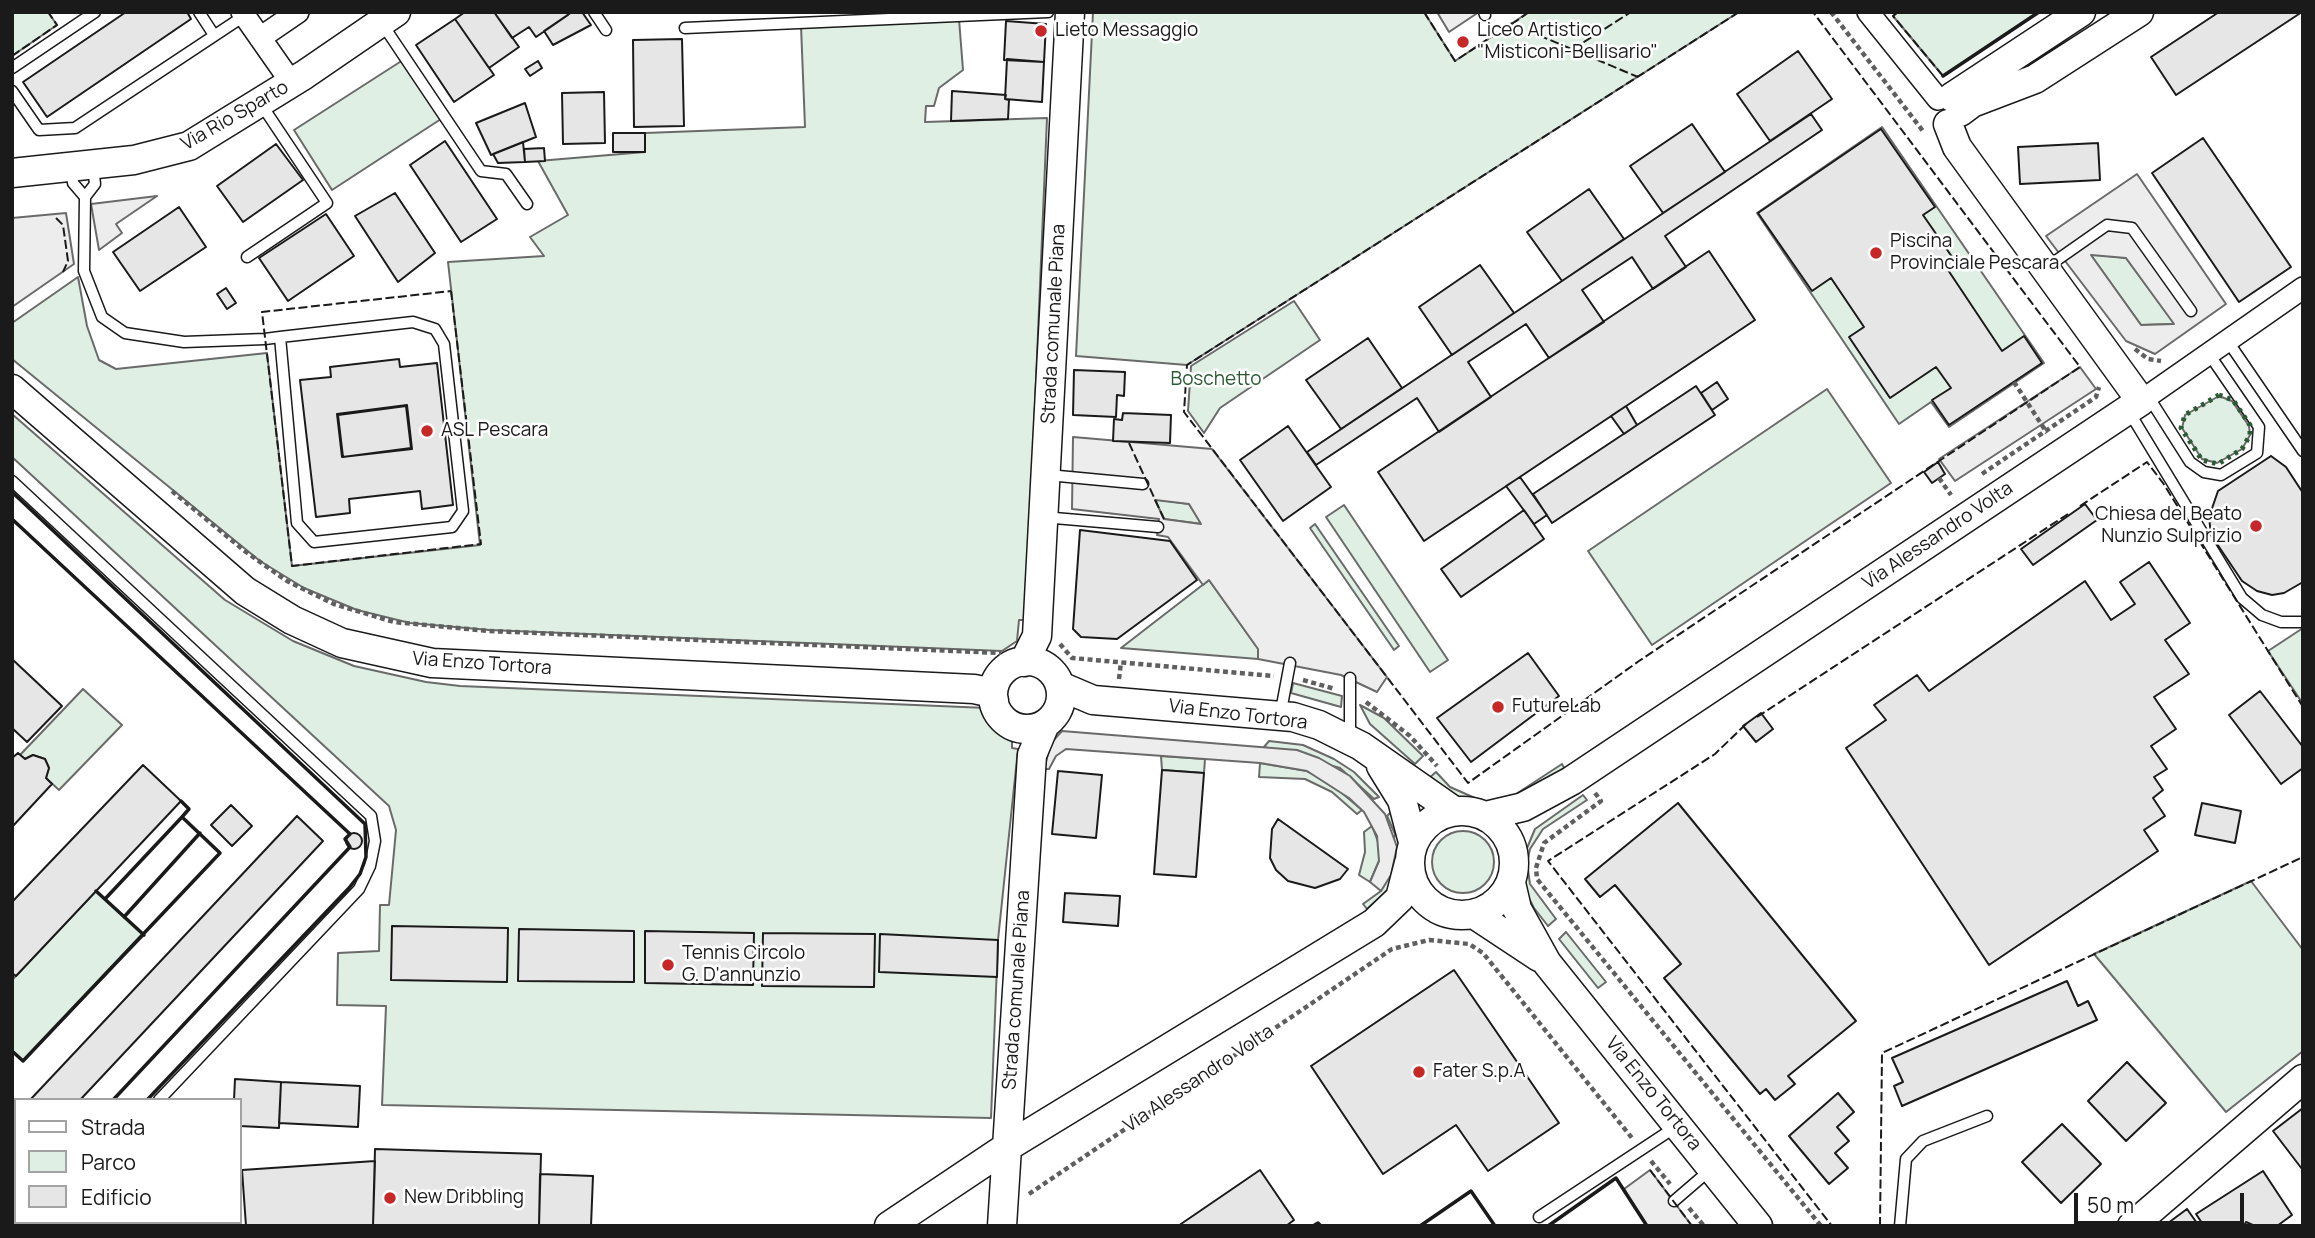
<!DOCTYPE html>
<html>
<head>
<meta charset="utf-8">
<style>
  body { margin:0 }
  #map { position:relative; width:2315px; height:1238px; overflow:hidden; background:#fff; font-family:Manrope,sans-serif }
  canvas { display:block }
  .frame { position:absolute; inset:0; border:14px solid #1a1a1a; pointer-events:none }
  .legend { position:absolute; left:14px; top:1098px; width:228px; height:126px; box-sizing:border-box; background:#fff; border:2px solid #a3a3a3; margin:0; padding:9px 12px; list-style:none; font-size:21px; color:#1a1a1a }
  .legend li { display:flex; align-items:center; gap:14px; height:35px }
  .legend b { width:35px; border:2px solid #a3a3a3 }
  .scale { position:absolute; left:2074px; top:1193px; width:170px; height:32px; box-sizing:border-box; border:4px solid #1a1a1a; border-top:0; padding-left:9px; font-size:21px; line-height:24px; white-space:nowrap; color:#1a1a1a; -webkit-text-stroke:5px #fff; paint-order:stroke }
</style>
</head>
<body>
<div id="map">
<canvas width="2315" height="1238"></canvas>
<div class="frame"></div>
<ul class="legend">
<li><b style="height:9px;background:#fff"></b>Strada</li>
<li><b style="height:19px;background:#e0efe3"></b>Parco</li>
<li><b style="height:19px;background:#e6e6e6"></b>Edificio</li>
</ul>
<div class="scale">50 m</div>
</div>
<script>
const c = document.querySelector('canvas').getContext('2d');
c.lineJoin = 'round';
function fillPath(path, color) { c.fillStyle = color; c.fill(path, 'evenodd'); }
const poly = rows => new Path2D(rows.map(r => 'M' + r).join(''));
function stroke(path, color, width, dash) { c.strokeStyle = color; c.lineWidth = width; c.lineCap = dash ? 'butt' : 'round'; c.setLineDash(dash || []); c.stroke(path); }
function write(font, color, halo, rows, align = 'center') {
  c.font = font + ' Manrope,sans-serif'; c.lineWidth = 5; c.setLineDash([]); c.textBaseline = 'middle'; c.strokeStyle = halo; c.fillStyle = color; for (const [text, x, y, turn = 0] of rows) {
    c.save(); c.translate(x, y); c.rotate((+turn || 0) * Math.PI / 180); c.textAlign = isNaN(turn) ? turn : align; if (halo) c.strokeText(text, 0, 0); c.fillText(text, 0, 0); c.restore();
  }
}
const green = poly([
  [12,12,48,12,57,25,12,56,12,12],
  [1093,12,1424,12,1455,61,1529,12,1739,12,1187,365,1076,356,1093,12],
  [1898,12,2039,12,1943,76,1893,16,1898,12],
  [959,19,963,70,939,88,934,106,926,106,925,122,1047,118,1026,620,1019,620,1017,641,1002,651,489,630,410,623,357,610,304,588,260,561,12,359,12,323,78,277,87,326,99,360,116,369,267,353,292,566,480,545,448,262,544,256,530,237,568,215,538,161,645,152,645,133,805,127,801,26,959,19],
  [403,60,441,119,332,190,294,130,403,60],
  [1882,127,2044,363,1949,427,1931,402,1899,424,1757,213,1882,127],
  [2090,254,2126,258,2175,324,2141,325,2090,254],
  [1294,301,1320,340,1220,408,1204,433,1188,411,1191,366,1294,301],
  [1827,389,1891,483,1652,645,1588,551,1827,389],
  [2219,396,2232,401,2249,426,2250,435,2242,449,2217,463,2202,459,2182,428,2185,415,2219,396],
  [12,414,225,600,293,641,354,666,426,682,460,686,987,708,1000,727,1012,735,1012,748,1018,749,998,940,991,1118,382,1105,386,1006,337,1005,338,953,379,951,380,905,389,905,396,830,389,806,12,457,12,414],
  [1154,499,1189,504,1202,524,1164,519,1154,499],
  [1344,505,1448,660,1430,672,1326,517,1344,505],
  [1315,524,1399,646,1394,650,1310,528,1315,524],
  [1209,580,1259,650,1258,659,1121,648,1209,580],
  [2303,628,2303,704,2268,651,2303,628],
  [1293,683,1342,696,1341,707,1291,693,1293,683],
  [83,689,122,725,59,790,46,778,49,768,45,759,33,755,25,759,20,755,83,689],
  [1360,705,1384,718,1423,756,1415,764,1370,724,1360,705],
  [1269,741,1303,745,1334,759,1354,772,1379,797,1374,799,1340,768,1264,747,1269,741],
  [1161,756,1205,759,1204,773,1162,770,1161,756],
  [1260,763,1307,771,1330,783,1362,810,1357,814,1332,792,1305,779,1259,777,1260,763],
  [1562,764,1566,771,1525,799,1482,808,1462,803,1428,779,1436,772,1450,787,1484,802,1510,798,1562,764],
  [1583,795,1587,800,1543,829,1530,849,1527,863,1530,884,1556,919,1548,926,1534,908,1521,883,1522,860,1535,829,1583,795],
  [1391,812,1402,849,1401,858,1388,890,1367,909,1363,904,1381,891,1395,834,1387,816,1391,812],
  [1372,826,1380,847,1379,861,1370,882,1359,875,1365,852,1364,832,1372,826],
  '1432 862a31 31 0 1 1 62 0a31 31 0 1 1-62 0Z',
  [2251,881,2303,950,2303,1051,2226,1112,2094,954,2251,881],
  [96,891,144,935,23,1061,12,1051,12,980,96,891],
  [1566,932,1606,982,1598,988,1559,939,1566,932]
]);
fillPath(green, '#e0efe3');
stroke(green, '#6a6a6a', 2);
const parking = poly([
  [1437,12,1479,12,1449,32,1437,12],
  [2137,174,2226,304,2155,354,2126,341,2046,236,2137,174],
  [2091,255,2126,258,2174,324,2141,325,2091,255],
  [157,196,116,224,122,233,99,250,91,204,157,196],
  [66,213,74,264,12,307,12,218,66,213],
  [2080,367,2096,389,1955,481,1939,459,2080,367],
  [1073,437,1212,449,1387,677,1377,692,1341,675,1258,659,1258,649,1209,580,1203,585,1168,537,1157,535,1159,519,1072,509,1073,437],
  [1155,500,1189,504,1201,524,1164,519,1155,500],
  [1062,731,1297,750,1319,758,1350,776,1385,814,1397,847,1391,875,1381,891,1370,882,1379,861,1377,836,1364,812,1349,798,1307,771,1260,763,1066,749,1056,756,1049,769,1044,769,1051,743,1062,731],
  [1650,1170,1692,1226,1647,1226,1624,1189,1650,1170]
]);
fillPath(parking, '#ededed');
stroke(parking, '#6a6a6a', 2);
const building = poly([
  [126,12,187,12,191,19,47,117,23,82,126,12],
  [465,12,494,12,519,47,489,68,455,19,465,12],
  [494,12,567,12,568,15,536,37,529,27,512,38,494,12],
  [572,12,582,12,591,25,553,45,544,31,572,12],
  [2219,12,2302,12,2176,95,2151,57,2219,12],
  [455,19,494,75,454,102,416,45,455,19],
  [1006,21,1046,24,1044,62,1004,60,1006,21],
  [682,39,684,126,634,127,633,40,682,39],
  [1798,51,1832,99,1770,141,1737,94,1798,51],
  [1007,59,1044,62,1042,102,1005,99,1007,59],
  [538,61,542,68,530,76,525,69,538,61],
  [952,91,1006,95,1005,99,1009,100,1008,119,951,121,952,91],
  [604,92,605,143,563,144,562,93,604,92],
  [525,103,536,137,491,155,476,123,525,103],
  [1811,114,1822,130,1665,236,1686,267,1653,289,1632,257,1582,290,1604,322,1549,358,1526,324,1468,362,1491,397,1439,432,1417,398,1316,465,1307,452,1811,114],
  [1692,124,1725,172,1663,213,1630,166,1692,124],
  [1881,129,1935,207,1923,215,1957,264,1948,270,2002,351,2024,336,2042,363,1949,425,1932,400,1951,388,1936,367,1890,398,1849,337,1864,327,1831,278,1812,291,1758,213,1881,129],
  [613,133,645,133,645,152,613,152,613,133],
  [2203,138,2291,267,2239,302,2152,173,2203,138],
  [445,141,497,219,461,242,410,165,445,141],
  [523,142,525,162,498,163,493,154,523,142],
  [2098,143,2100,180,2020,184,2018,147,2098,143],
  [276,144,303,180,243,222,217,186,276,144],
  [544,148,545,161,525,162,524,149,544,148],
  [1589,189,1624,239,1562,281,1527,232,1589,189],
  [395,193,435,253,398,282,355,216,395,193],
  [179,207,206,247,140,291,113,252,179,207],
  [326,214,354,256,288,301,259,258,326,214],
  [1709,251,1755,320,1424,541,1378,472,1709,251],
  [1480,265,1514,313,1452,355,1419,307,1480,265],
  [226,288,236,303,227,309,217,294,226,288],
  [1368,338,1402,388,1341,429,1306,380,1368,338],
  [399,359,400,367,437,363,453,505,422,509,420,491,349,499,350,513,316,517,300,380,331,377,330,367,399,359],
  [406,406,411,448,343,457,338,415,406,406],
  [1074,370,1125,372,1124,396,1117,395,1116,417,1073,415,1074,370],
  [1717,382,1728,399,1712,410,1701,393,1717,382],
  [1696,386,1715,415,1552,523,1533,494,1696,386],
  [407,405,412,449,342,457,337,414,407,405],
  [1626,406,1637,425,1624,434,1611,416,1626,406],
  [1123,413,1171,415,1170,443,1113,441,1114,419,1122,420,1123,413],
  [1288,426,1331,487,1283,521,1240,460,1288,426],
  [2271,456,2286,467,2303,493,2303,582,2284,593,2272,595,2257,591,2242,581,2211,535,2209,517,2218,491,2271,456],
  [1938,462,1945,474,1932,483,1924,472,1938,462],
  [1520,477,1547,515,1534,524,1506,486,1520,477],
  [2085,504,2097,520,2033,565,2021,549,2085,504],
  [1524,510,1544,539,1461,597,1441,569,1524,510],
  [1080,530,1170,541,1197,580,1117,639,1081,637,1073,629,1080,530],
  [2149,562,2190,623,2165,640,2189,674,2154,697,2176,729,2151,746,2167,769,2154,777,2163,790,2153,798,2165,816,2144,830,2158,851,1989,965,1846,748,1886,720,1874,705,1917,675,1929,691,2085,581,2111,620,2135,604,2120,582,2149,562],
  [1528,653,1559,696,1471,762,1437,718,1528,653],
  [12,659,62,706,27,742,12,728,12,659],
  [2260,691,2303,747,2303,768,2281,784,2229,715,2260,691],
  [1761,713,1773,729,1756,742,1743,726,1761,713],
  [18,753,25,759,33,755,45,759,49,768,46,778,52,784,12,827,12,758,18,753],
  [143,765,181,801,16,976,12,973,12,902,143,765],
  [1162,770,1204,773,1196,877,1154,874,1162,770],
  [1058,771,1102,775,1096,838,1052,834,1058,771],
  [1678,803,1856,1021,1788,1076,1795,1084,1775,1100,1766,1089,1760,1094,1664,978,1681,964,1615,885,1600,897,1585,879,1678,803],
  [2202,803,2241,811,2235,843,2195,835,2202,803],
  [231,805,252,826,232,846,211,825,231,805],
  [297,816,323,841,80,1100,30,1100,297,816],
  [1278,819,1348,869,1340,879,1315,888,1288,881,1276,870,1270,858,1272,829,1278,819],
  '346 841a8 8 0 1 1 16 0a8 8 0 1 1-16 0Z',
  [1065,893,1120,896,1118,926,1063,922,1065,893],
  [392,926,508,928,507,982,391,980,392,926],
  [519,929,634,931,634,982,518,981,519,929],
  [645,931,754,933,753,985,645,983,645,931],
  [763,933,875,934,874,987,762,986,763,933],
  [880,934,998,940,997,977,879,972,880,934],
  [1454,970,1559,1123,1488,1171,1456,1125,1383,1174,1311,1066,1454,970],
  [2067,981,2078,1006,2088,1001,2097,1020,1902,1106,1894,1086,1903,1082,1892,1058,2067,981],
  [2127,1062,2166,1103,2126,1141,2088,1101,2127,1062],
  [235,1079,281,1082,279,1128,240,1126,240,1100,234,1100,235,1079],
  [281,1082,360,1086,358,1127,279,1123,281,1082],
  [1838,1093,1854,1112,1837,1127,1849,1141,1835,1153,1848,1168,1829,1184,1789,1136,1838,1093],
  [2303,1108,2303,1168,2302,1169,2273,1131,2303,1108],
  [16,1115,16,1168,12,1172,12,1119,16,1115],
  [2062,1124,2101,1164,2061,1203,2022,1162,2062,1124],
  [375,1149,541,1154,539,1226,373,1226,375,1149],
  [375,1161,373,1226,246,1226,242,1170,375,1161],
  [1260,1170,1294,1220,1286,1226,1178,1226,1260,1170],
  [2263,1171,2292,1215,2277,1226,2255,1226,2246,1222,2244,1226,2204,1226,2196,1214,2263,1171],
  [540,1174,593,1176,591,1226,539,1225,540,1174],
  [2187,1209,2199,1226,2164,1226,2187,1209]
]);
fillPath(building, '#e6e6e6');
stroke(building, '#1a1a1a', 2);
const lane = poly([
  [199,12,214,35],
  [594,12,606,30],
  [1484,12,1485,15],
  [381,22,481,171,506,174,527,204],
  [685,28,1048,12],
  [12,68,95,12],
  [12,91,39,130,75,128,244,16],
  [93,167,95,184,85,197,84,271,102,317,125,333,184,342,265,339,280,337,413,322,435,329,444,344,463,511,452,527,314,542,297,523,280,337],
  [72,169,73,183,85,197],
  [247,257,327,203,261,104],
  [2047,267,2107,225,2132,228,2191,311],
  [2227,340,2303,451],
  [2148,396,2190,462,2204,472,2221,475,2257,453,2259,427,2209,354],
  [2128,410,2242,598,2262,615,2281,622,2303,622],
  [1048,475,1143,484],
  [12,481,371,816,375,841,370,866,359,889,159,1100],
  [1043,517,1158,527],
  [1280,716,1290,663],
  [1350,739,1350,678],
  [1674,1201,1710,1170],
  [1539,1217,1677,1126],
  [40,1226,43,1222],
  [1900,1226,1906,1159,1923,1141,1987,1116]
]);
const street = poly([
  [242,12,291,82],
  [1868,12,1938,99],
  [260,38,298,12],
  [2141,401,2303,288]
]);
const secondary = poly([
  [1952,97,2081,12],
  [1960,112,1972,103,2035,79,2139,12],
  [12,173,134,160,189,146,304,75,396,12],
  [12,389,245,591,292,620,342,643,432,663,974,689,988,692,994,700],
  '993 695a34 34 0 1 1 68 0a34 34 0 1 1-68 0Z',
  [1024,662,1037,636,1070,12],
  [1060,686,1093,700,1293,717,1319,725,1361,746,1454,811],
  [1381,766,1402,800,1413,842],
  '1410 863a52 52 0 1 1 104 0a52 52 0 1 1-104 0Z',
  [1485,816,1523,807,1571,781,2141,401,1957,147,1948,124],
  [1511,883,1517,909,1547,963,1758,1226],
  [1474,914,1539,957],
  [889,1226,1007,1147,1374,923,1400,898,1409,863],
  [1002,1226,1032,755,1045,724],
  [2132,1226,2303,1079]
]);
stroke(lane, '#1a1a1a', 13);
stroke(street, '#1a1a1a', 24);
stroke(secondary, '#1a1a1a', 31);
stroke(poly([
  [1831,12,1923,131],
  [2135,349,2148,359,2161,361],
  [2014,382,2047,433],
  [1982,474,2096,397,2099,387],
  [1939,478,1951,495],
  [172,491,246,552,287,581,334,604,394,622,489,631,1001,653],
  [1060,644,1072,658,1274,676],
  [1119,679,1121,662],
  [1303,680,1335,689],
  [1366,702,1410,736,1437,766],
  [1595,793,1601,801,1544,843,1536,868,1537,879,1821,1226],
  [1651,1161,1670,1184],
  [1029,1194,1392,949,1429,940,1469,944,1483,953,1632,1138],
  [1689,1208,1704,1226]
]), '#5f5f5f', 4.5, [5, 3.5]);
stroke(lane, '#fff', 10);
stroke(street, '#fff', 21);
stroke(secondary, '#fff', 28);
stroke(poly([
  [2219,395,2233,400,2250,425,2250,435,2242,449,2218,464,2202,460,2181,428,2185,415,2219,395]
]), '#2b5a34', 5, [3.5, 5]);
stroke(poly([
  [1424,12,1455,61,1512,23],
  [1529,12,1512,24,1638,77],
  [1739,12,1187,365,1184,412,1468,783,1639,661,2080,367,1813,12],
  [1898,12,1893,16,1943,76],
  [1573,49,1631,12],
  [12,56,57,25,48,12],
  [56,218,63,225,68,261,63,272],
  [451,291,481,544,292,566,262,312,451,291],
  [1129,443,1164,519],
  [2080,506,2147,462,2163,483,2303,707],
  [1757,717,2068,514],
  [1746,724,1715,754,1548,861,1832,1226],
  [1650,1170,1692,1226],
  [1880,1226,1882,1053,2303,857]
]), '#1a1a1a', 2, [9, 3.5]);
stroke(poly([
  [1943,76,2039,12],
  [12,492,365,824,366,857,360,874,349,888,147,1100],
  [12,519,350,834,345,839,350,847,113,1100],
  [96,891,144,935],
  [105,899,182,817],
  [124,917,200,833],
  [12,1051,23,1061,220,853,182,817,189,809,181,801],
  [12,1208,16,1204],
  [27,1226,31,1222],
  [1313,1226,1318,1223,1321,1226],
  [1420,1226,1471,1191,1495,1226],
  [1548,1226,1616,1178,1647,1226]
]), '#1a1a1a', 3.5);
for (const [x, y, r, color] of [
  [1041,31,7,"#c62828"],
  [1463,42,7,"#c62828"],
  [1876,253,7,"#c62828"],
  [427,431,7,"#c62828"],
  [2256,526,7,"#c62828"],
  [1498,707,7,"#c62828"],
  [668,965,7,"#c62828"],
  [1419,1072,7,"#c62828"],
  [390,1198,7,"#c62828"]
]) { const dot = new Path2D(); dot.arc(x, y, r, 0, 2 * Math.PI); c.fillStyle = color; c.fill(dot); stroke(dot, '#fff', 2.5); }
write('19px', '#1a1a1a', '#fff', [
  ["Lieto Messaggio",1055,31],
  ["Liceo Artistico",1477,31],
  ["\"Misticoni-Bellisario\"",1477,53],
  ["Piscina",1890,242],
  ["Provinciale Pescara",1890,264],
  ["ASL Pescara",441,431],
  ["Chiesa del Beato",2242,515,"right"],
  ["Nunzio Sulprizio",2242,537,"right"],
  ["FutureLab",1512,707],
  ["Tennis Circolo",682,954],
  ["G. D'annunzio",682,976],
  ["Fater S.p.A",1433,1072],
  ["New Dribbling",404,1198]
], 'left');
write('19px', '#1a1a1a', '#fff', [
  ["Via Rio Sparto",235,116,-30],
  ["Strada comunale Piana",1054,324,-87],
  ["Via Alessandro Volta",1938,536,-34],
  ["Via Enzo Tortora",482,664,4],
  ["Via Enzo Tortora",1238,715,7],
  ["Strada comunale Piana",1017,990,-86],
  ["Via Alessandro Volta",1199,1079,-34],
  ["Via Enzo Tortora",1653,1094,51]
]);
write('19px', '#2b5a34', '#fff', [
  ["Boschetto",1216,380]
]);
</script>
</body>
</html>
